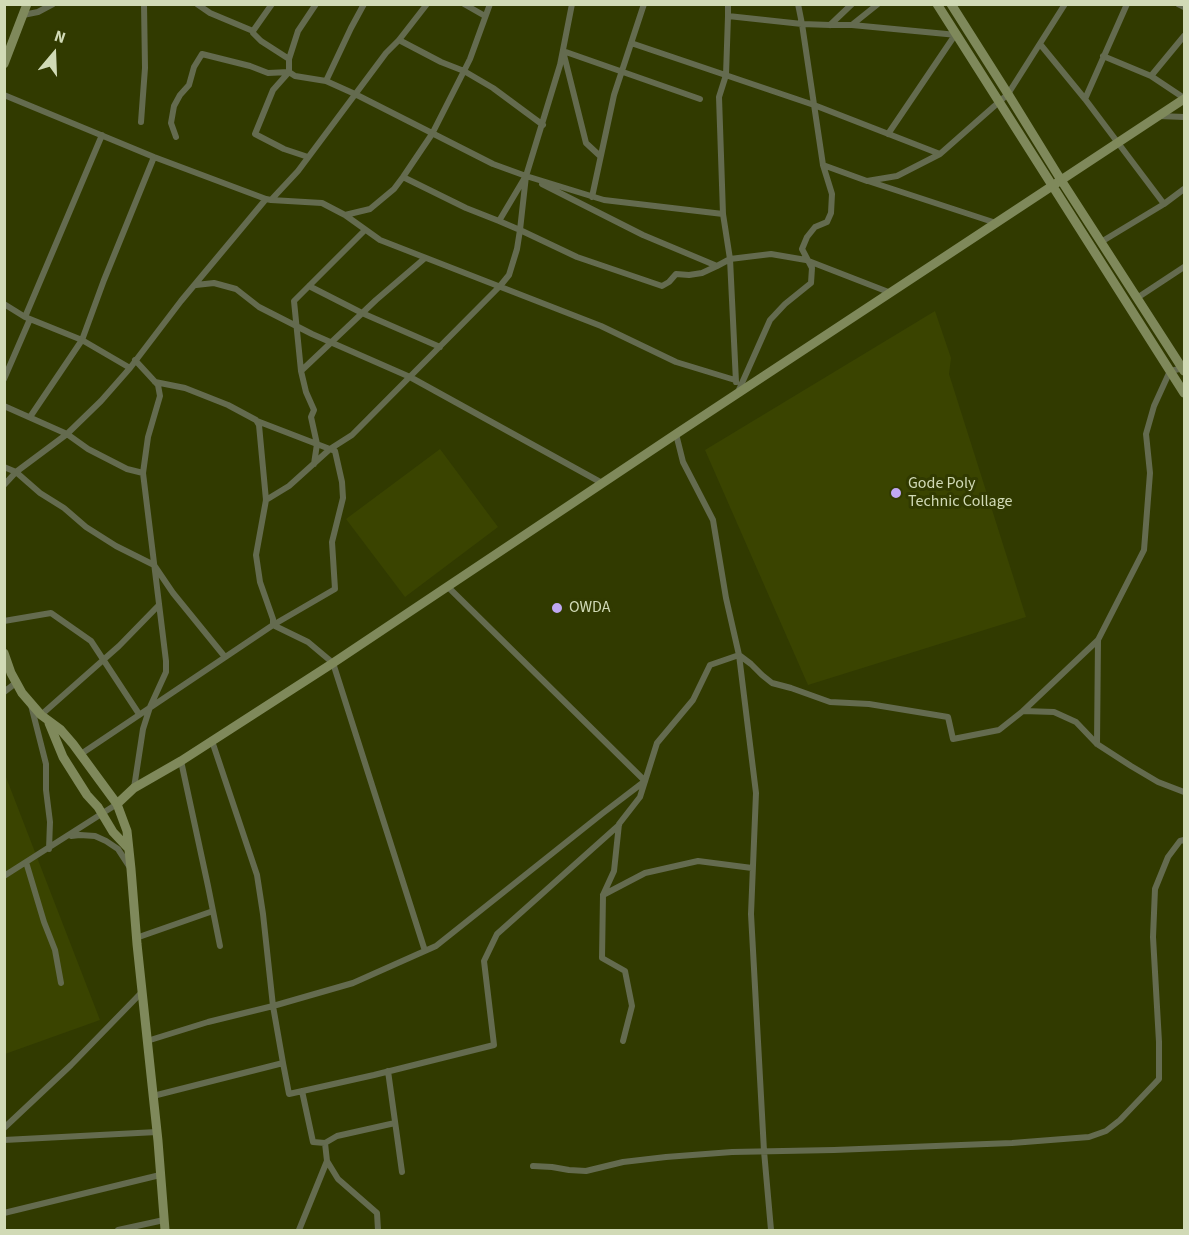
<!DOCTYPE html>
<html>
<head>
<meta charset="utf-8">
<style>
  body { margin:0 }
  #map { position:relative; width:1189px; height:1235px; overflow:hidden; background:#313a00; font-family:"Source Sans 3",sans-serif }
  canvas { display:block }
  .frame { position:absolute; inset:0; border:6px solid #d1dab6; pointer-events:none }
  .north { position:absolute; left:24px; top:24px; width:60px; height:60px; -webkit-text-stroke:4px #313a00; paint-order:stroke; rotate:19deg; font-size:16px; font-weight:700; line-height:24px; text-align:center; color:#d1dab6 }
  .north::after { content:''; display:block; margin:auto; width:21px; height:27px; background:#d1dab6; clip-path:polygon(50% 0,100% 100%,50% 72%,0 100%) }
</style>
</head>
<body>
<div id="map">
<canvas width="1189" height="1235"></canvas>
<div class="frame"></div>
<div class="north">N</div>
</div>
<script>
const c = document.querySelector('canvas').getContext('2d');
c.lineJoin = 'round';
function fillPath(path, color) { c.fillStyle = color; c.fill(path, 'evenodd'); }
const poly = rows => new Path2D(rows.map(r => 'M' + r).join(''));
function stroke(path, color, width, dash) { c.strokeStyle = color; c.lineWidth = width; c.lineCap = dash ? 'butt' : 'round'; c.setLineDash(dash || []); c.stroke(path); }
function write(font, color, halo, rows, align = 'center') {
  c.font = font + ' "Source Sans 3",sans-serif'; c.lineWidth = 6; c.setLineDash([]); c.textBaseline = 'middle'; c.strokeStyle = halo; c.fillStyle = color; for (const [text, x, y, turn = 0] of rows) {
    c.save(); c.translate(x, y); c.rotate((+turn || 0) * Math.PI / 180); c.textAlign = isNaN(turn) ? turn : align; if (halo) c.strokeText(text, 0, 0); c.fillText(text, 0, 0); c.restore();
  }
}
fillPath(poly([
  [935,311,951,358,949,374,1026,617,808,685,705,450],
  [440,449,498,527,405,597,346,519],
  [4,772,100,1020,5,1054,4,1054]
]), '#3a4400');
stroke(poly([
  [197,4,210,13,253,31],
  [272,4,253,31,253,33,261,41,289,59,289,72,295,76,326,81,355,94,493,164,526,176,604,200,723,214],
  [464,4,485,16],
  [572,4,560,65,526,176,520,230,577,257,662,286,669,282,676,274,689,275,702,273,717,266],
  [728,4,728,16,726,75,719,97,723,214,730,259,736,382],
  [1178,4,1184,7],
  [23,15,38,12,53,4],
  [728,16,802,24,830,25,852,25,957,35],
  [853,24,878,4],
  [830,25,852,4],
  [399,40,441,62,464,71,493,88,543,125],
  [631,43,814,105,940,154],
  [1040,44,1085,99,1164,204,1184,189],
  [1103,56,1151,76,1184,98],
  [289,59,298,31,316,4],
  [1151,76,1184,36],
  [326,81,351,28,364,4],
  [4,95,154,157,266,199],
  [1085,99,1127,4],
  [1159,116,1184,117],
  [141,122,145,68,144,4],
  [888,134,955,35],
  [176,137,171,123,174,106,180,95,189,85,194,67,202,54,250,66,268,73,289,72,273,90,255,134,284,149,308,157],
  [600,156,586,143,563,51,700,99],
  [823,165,867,181,897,176,940,154,1008,94,1065,4],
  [403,177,466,208,499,221,524,179],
  [868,181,996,223],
  [542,184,643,235,717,266,730,259,771,254,806,260,891,293],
  [592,197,614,95,644,4],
  [271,200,322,203,345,215,380,240,601,326,676,362,735,380],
  [345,215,370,209,394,189,403,177,432,134,464,71,470,59,490,4],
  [1101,242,1164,204],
  [196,285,214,283,236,289,259,307,312,334,410,377,602,483],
  [309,286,362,313,440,347],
  [1137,298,1184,267],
  [4,304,25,317,82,340,130,368],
  [25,317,102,135],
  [301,371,294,301,365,230],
  [4,379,30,319],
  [155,382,185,388,228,405,256,420,259,425,266,500,256,555,260,582,273,619,273,625,308,642,333,663,425,951],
  [738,392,770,320,785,304,811,283,812,268,802,249,807,237,815,227,827,222,831,213,832,194,823,165,802,24,798,4],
  [4,406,67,434,88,449,127,469,143,473],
  [30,417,82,340,104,280,154,157],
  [676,434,683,462,713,520,726,598,739,655,756,793,751,914,764,1151,771,1230],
  [314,464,317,444,311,417,314,410,306,392,301,371,376,300,425,258],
  [4,467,16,472,40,493,64,508,86,527,116,546,154,565,173,593,225,657],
  [4,485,16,472,67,434,101,401,130,368,181,301,266,199,271,200,298,171,386,53,399,40,427,4],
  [266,500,289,486,330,449,352,435,500,286,509,275,517,249,520,230,499,221],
  [4,621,51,613,91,641,139,714],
  [4,692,17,682],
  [31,705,46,764,46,790,50,822,49,849],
  [1023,711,1098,640,1144,550,1150,473,1146,434,1154,406,1170,371,1184,368],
  [41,715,119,646,158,606],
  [212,741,257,875,263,914,273,1006,353,983,436,946,603,813,645,781,447,586],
  [1097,744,1098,640],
  [81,754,273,625,335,589,332,542,343,498,342,482,335,451,257,421],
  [181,761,208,886,220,946],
  [134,788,143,729,150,707,166,672,166,661,143,473,148,437,160,396,158,385,135,360],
  [71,836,80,835,95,836,106,841,118,849,129,866],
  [26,862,44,922,55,950,61,983],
  [4,876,117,804],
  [603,895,645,873,698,861,752,868],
  [136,938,213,911],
  [147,1041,208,1022,273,1006,283,1063],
  [623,1041,632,1006,625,971,602,958,603,895,614,871,619,824,640,797,657,743,693,700,710,665,739,655,751,664,762,675,772,683,791,688,830,702,869,704,948,717,953,739,999,730,1023,711,1054,712,1076,722,1097,744,1131,766,1158,782,1184,792],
  [388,1071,402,1172],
  [302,1091,313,1142,325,1143,327,1161,338,1179,377,1213,378,1230],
  [153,1096,283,1063,289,1094,374,1075,494,1045,484,961,497,934,619,825],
  [4,1128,71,1065,142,992],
  [4,1140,157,1132],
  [325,1143,337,1136,395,1123],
  [533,1166,552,1167,569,1170,586,1171,623,1162,666,1157,732,1152,834,1150,1012,1143,1089,1137,1106,1131,1120,1120,1159,1079,1159,1042,1153,937,1155,889,1168,857,1180,841,1184,840],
  [4,1213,160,1175],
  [118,1230,164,1220],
  [299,1230,327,1161]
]), '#646b4f', 6);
stroke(poly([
  [937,4,1184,393],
  [951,4,1008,94,1061,180,1184,371],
  [4,64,27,4],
  [4,653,11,673,22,693,41,715,60,729,73,744,117,804,127,831,131,869,137,944,158,1141,165,1230],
  [49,723,63,757,80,784,87,795,98,807,113,832,129,849],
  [117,804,134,788,181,761,333,663,676,434,1184,99]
]), '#7f895b', 9);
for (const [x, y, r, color] of [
  [896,493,6,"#c0a8f3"],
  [557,608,6,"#c0a8f3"]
]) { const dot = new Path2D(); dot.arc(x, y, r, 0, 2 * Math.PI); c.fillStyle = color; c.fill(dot); stroke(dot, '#313a00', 2); }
write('16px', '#d1dab6', '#313a00', [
  ["Gode Poly",908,484],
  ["Technic Collage",908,502],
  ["OWDA",569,608]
], 'left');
</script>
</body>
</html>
